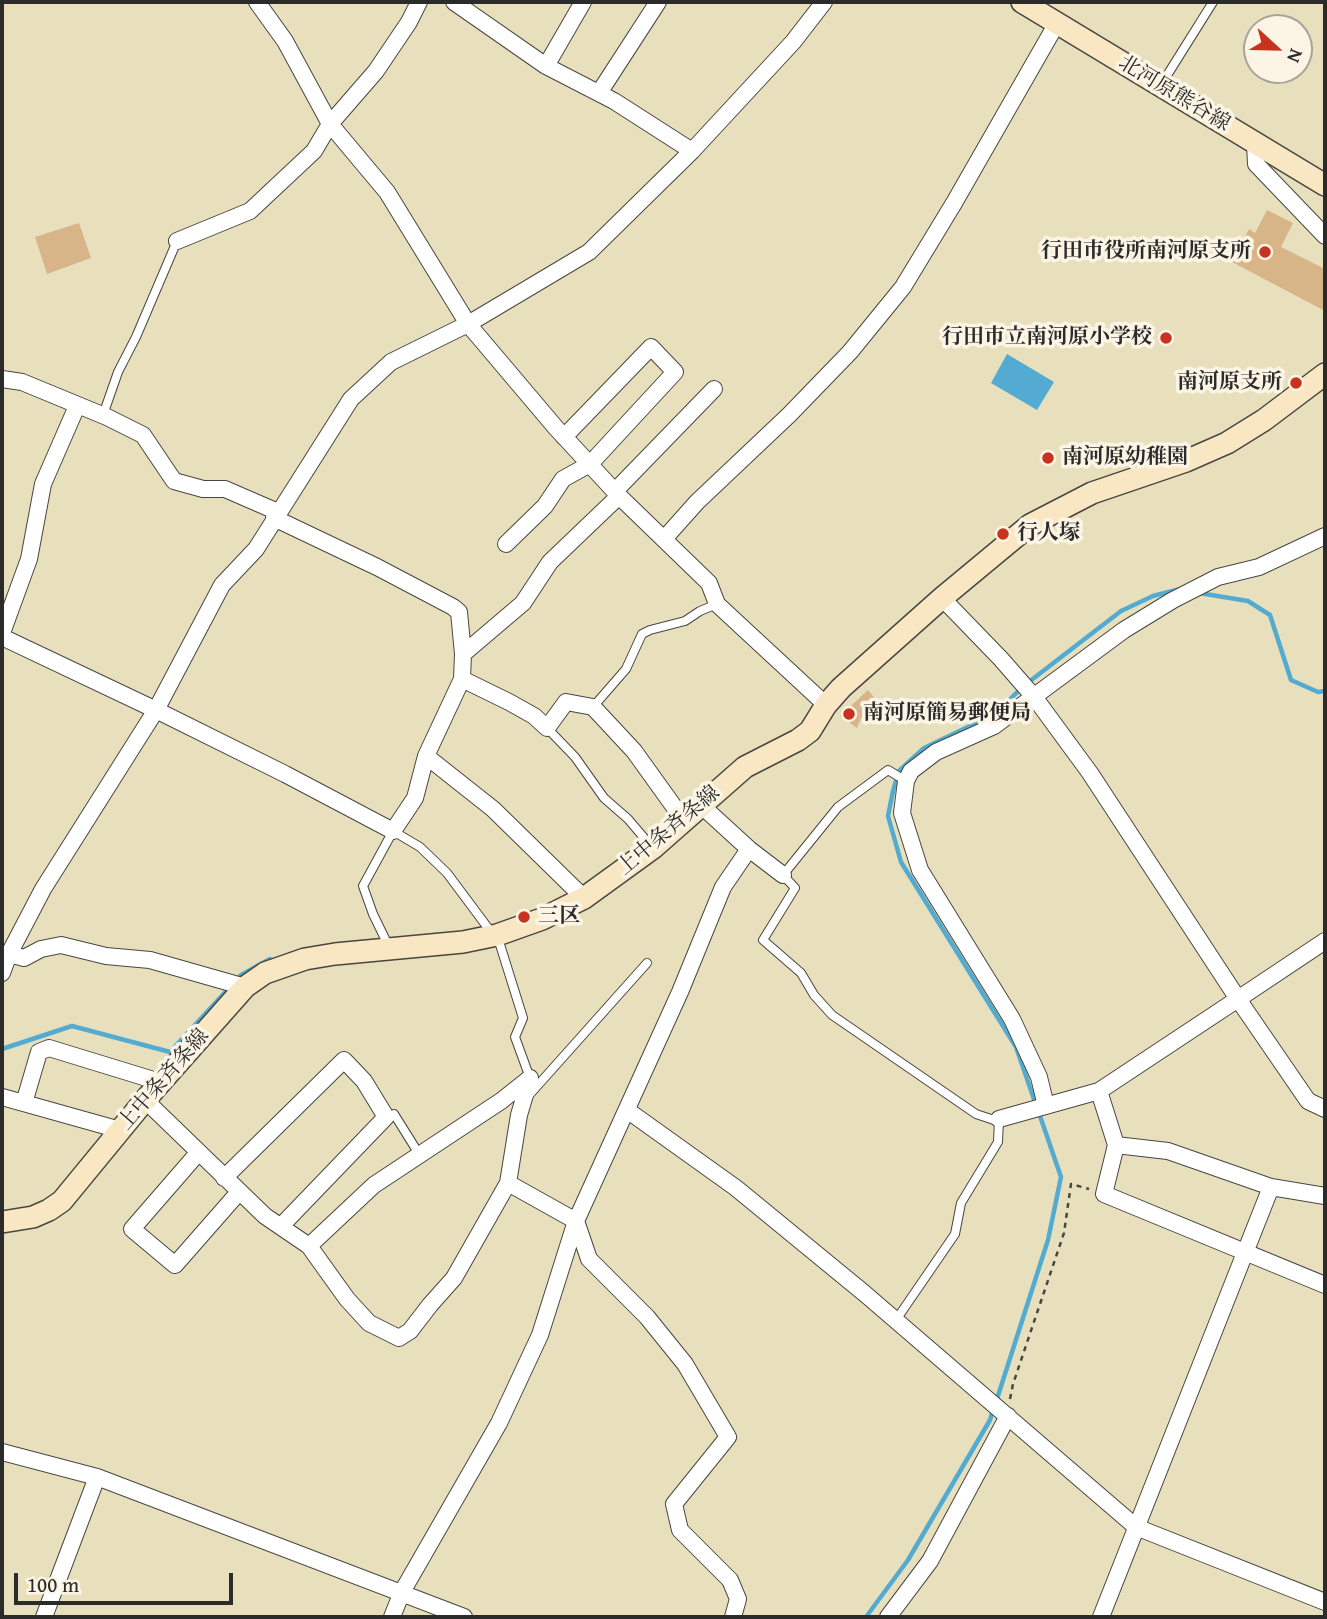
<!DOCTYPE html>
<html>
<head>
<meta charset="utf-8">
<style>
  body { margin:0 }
  #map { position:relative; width:1327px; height:1619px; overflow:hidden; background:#e8e0bc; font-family:"Gentium Book Plus",serif }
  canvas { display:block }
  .frame { position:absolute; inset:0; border:4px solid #2b2b2b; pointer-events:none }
  .north { position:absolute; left:1243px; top:14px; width:70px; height:70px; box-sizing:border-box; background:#fcf5e5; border:2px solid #a8a49b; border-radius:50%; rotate:112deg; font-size:19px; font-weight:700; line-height:28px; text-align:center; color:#2b2b2b }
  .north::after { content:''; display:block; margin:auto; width:24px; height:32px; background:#c8321e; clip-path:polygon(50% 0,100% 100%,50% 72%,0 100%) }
  .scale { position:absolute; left:14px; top:1573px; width:219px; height:32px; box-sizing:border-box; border:4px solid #2b2b2b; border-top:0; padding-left:9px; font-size:21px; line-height:24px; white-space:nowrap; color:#2b2b2b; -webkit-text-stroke:5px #fcf5e5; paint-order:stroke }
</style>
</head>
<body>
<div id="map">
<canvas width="1327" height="1619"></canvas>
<div class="frame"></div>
<div class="north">N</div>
<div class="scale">100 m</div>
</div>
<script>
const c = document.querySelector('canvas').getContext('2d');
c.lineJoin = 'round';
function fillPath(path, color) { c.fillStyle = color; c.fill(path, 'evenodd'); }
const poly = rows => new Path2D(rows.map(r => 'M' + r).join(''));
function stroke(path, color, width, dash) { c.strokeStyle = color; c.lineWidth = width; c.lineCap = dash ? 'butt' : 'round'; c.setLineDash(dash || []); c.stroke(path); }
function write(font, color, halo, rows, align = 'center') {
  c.font = font + ' "Gentium Book Plus","Noto Serif JP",serif'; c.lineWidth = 7; c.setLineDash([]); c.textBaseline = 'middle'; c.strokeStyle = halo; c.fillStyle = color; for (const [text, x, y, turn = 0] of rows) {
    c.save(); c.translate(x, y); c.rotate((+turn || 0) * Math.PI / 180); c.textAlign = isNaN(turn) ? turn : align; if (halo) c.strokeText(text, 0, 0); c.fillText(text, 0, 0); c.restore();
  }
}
fillPath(poly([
  [1007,354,1054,382,1037,410,991,383]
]), '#54abd1');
stroke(poly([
  [1199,593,1248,601,1270,615,1291,680,1318,692,1325,691],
  [236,981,241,975,270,959],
  [2,1049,72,1026,170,1052,230,987],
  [1036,1105,1016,1047,901,862,888,816,893,791,899,771,924,748,997,713,1021,688,1121,611,1153,596,1184,588],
  [996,1402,1048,1240,1061,1177,1039,1113],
  [866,1617,908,1560,990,1420,993,1410]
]), '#54abd1', 4.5);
fillPath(poly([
  [1267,210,1293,223,1281,247,1325,269,1325,311,1232,262,1249,229,1255,233],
  [79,223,91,258,47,274,35,237],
  [868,690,879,703,861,718,857,728,840,716]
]), '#d7b588');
const service = poly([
  [1161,85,1213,2],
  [103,415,118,372,136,337,177,241],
  [593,707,626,669,642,634,650,630,685,621,700,611,717,604],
  [547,728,575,757,604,798,628,819,651,846],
  [389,947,373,914,363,886,393,831,420,847,447,873,488,928,497,935,523,1018,515,1037,530,1078],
  [530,1094,647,963],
  [386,1117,394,1114,419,1154],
  [896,1320,955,1234,961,1203,998,1142,999,1119,994,1120,976,1114,832,1015,814,995,801,973,763,940,795,888,783,875,838,807,888,770,906,781]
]);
const minor = poly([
  [257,2,285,41,330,124,387,192,468,324,589,252,692,151,793,42,824,2],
  [454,2,546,66,614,101,692,151],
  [546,66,583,2],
  [599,93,658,2],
  [1255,143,1256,164,1325,236],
  [177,241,250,211,314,151,330,124,376,71,409,22,419,2],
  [2,379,22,382,107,417,143,435,174,481,203,489,225,489,278,512],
  [615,491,714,389],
  [664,539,697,502,789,415,850,352,903,287,954,203,1057,23],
  [506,544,545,506,563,479,590,464,675,372,651,347,564,437],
  [942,598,1001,659,1035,698,1090,773,1238,999,1099,1091,1116,1145,1104,1194,1325,1285],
  [2,633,29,559,43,484,77,406],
  [2,637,156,710,285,774,393,831,415,798,426,756,462,679,463,654,459,612,453,607,377,567,274,518],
  [463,654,523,603,550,562,619,496],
  [462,679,509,702,534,716,547,728,566,702,593,707,634,751,685,822],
  [426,756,493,809,584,898],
  [702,806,749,849,783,875],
  [1325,941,1238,999,1308,1101,1325,1109],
  [9,954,24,958,41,949,61,945,106,956,150,960,245,987],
  [2,973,9,954,43,889,156,710,222,585,256,549,351,399,391,362,468,324,556,428,619,496,709,583,717,604,826,705],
  [530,1078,519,1115,508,1183,576,1221,589,1259,647,1317,685,1364,728,1437,674,1504,680,1530,730,1580,738,1599,733,1617],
  [2,1097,120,1130],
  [145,1100,265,1216,309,1246,347,1299,369,1323,399,1338,410,1331,430,1305,454,1278,508,1183],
  [24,1103,39,1052,49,1048,160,1082],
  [1046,1106,1039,1077,1012,1019,920,870,902,813,906,781,911,771,936,752,994,726,1124,630,1173,600,1218,577,1259,567,1325,536],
  [627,1110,736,1188,864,1293,1136,1527,1325,1602],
  [999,1119,1099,1091],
  [1116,1145,1168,1151,1271,1187,1325,1196],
  [198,1153,132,1229,175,1265,239,1192],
  [224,1178,344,1060,364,1081,386,1117,281,1226],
  [309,1246,374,1185,501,1101,530,1078],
  [2,1452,97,1477,464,1617],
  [44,1617,97,1477],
  [392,1617,402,1592,499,1423,540,1335,576,1221,680,992,723,887,749,849],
  [888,1617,930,1561,1008,1416],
  [1101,1617,1271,1187]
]);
const secondary = poly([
  [1022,2,1325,185],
  [2,1222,33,1217,49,1210,62,1201,145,1100,245,987,265,973,305,959,335,954,463,942,497,935,542,919,584,898,653,848,745,767,798,740,810,731,826,705,841,688,942,598,1030,525,1092,493,1186,461,1227,443,1264,420,1325,374]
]);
stroke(service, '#474641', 10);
stroke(minor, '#474641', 18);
stroke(secondary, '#474641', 24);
stroke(poly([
  [1010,1399,1013,1384,1064,1233,1071,1184,1089,1189]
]), '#474641', 2.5, [5, 5]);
stroke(service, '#fff', 8);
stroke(minor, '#fff', 16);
stroke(secondary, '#f9e7c3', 21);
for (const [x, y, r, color] of [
  [1265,252,7,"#c8321e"],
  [1166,338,7,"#c8321e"],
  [1296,383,7,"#c8321e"],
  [1048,458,7,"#c8321e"],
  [1003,534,7,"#c8321e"],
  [849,714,7,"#c8321e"],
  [524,917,7,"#c8321e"]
]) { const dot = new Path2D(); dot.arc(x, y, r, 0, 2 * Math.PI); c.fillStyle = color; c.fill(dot); stroke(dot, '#fcf5e5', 2.5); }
write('21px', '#2b2b2b', '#fcf5e5', [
  ["北河原熊谷線",1174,94,31],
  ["上中条斉条線",669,831,-40],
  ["上中条斉条線",164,1080,-49]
]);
write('bold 21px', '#2b2b2b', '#fcf5e5', [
  ["行田市役所南河原支所",1251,252,"right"],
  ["行田市立南河原小学校",1152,338,"right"],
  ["南河原支所",1282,383,"right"],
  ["南河原幼稚園",1062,458],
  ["行人塚",1017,534],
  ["南河原簡易郵便局",863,714],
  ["三区",538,917]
], 'left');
</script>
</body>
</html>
